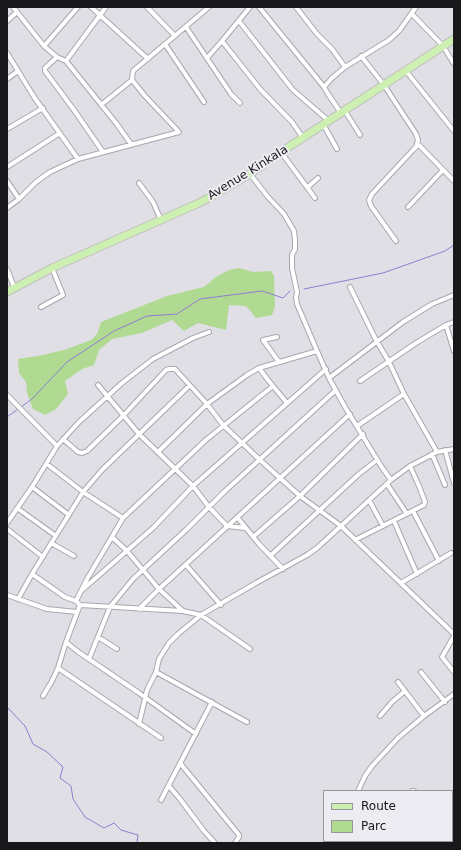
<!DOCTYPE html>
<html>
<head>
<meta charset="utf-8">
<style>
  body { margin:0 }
  #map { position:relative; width:461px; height:850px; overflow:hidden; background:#e0dfe5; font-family:"DejaVu Sans",sans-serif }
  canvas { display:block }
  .frame { position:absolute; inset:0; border:8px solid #18181a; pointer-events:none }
  .legend { position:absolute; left:323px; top:790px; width:130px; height:52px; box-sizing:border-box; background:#edecf2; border:1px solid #98979c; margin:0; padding:5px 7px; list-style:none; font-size:12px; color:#18181a }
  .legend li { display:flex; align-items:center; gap:8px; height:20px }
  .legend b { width:20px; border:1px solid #98979c }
</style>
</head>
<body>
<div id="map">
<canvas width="461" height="850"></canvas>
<div class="frame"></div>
<ul class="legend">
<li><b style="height:5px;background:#cdf0b2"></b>Route</li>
<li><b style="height:11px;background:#b0da92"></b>Parc</li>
</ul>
</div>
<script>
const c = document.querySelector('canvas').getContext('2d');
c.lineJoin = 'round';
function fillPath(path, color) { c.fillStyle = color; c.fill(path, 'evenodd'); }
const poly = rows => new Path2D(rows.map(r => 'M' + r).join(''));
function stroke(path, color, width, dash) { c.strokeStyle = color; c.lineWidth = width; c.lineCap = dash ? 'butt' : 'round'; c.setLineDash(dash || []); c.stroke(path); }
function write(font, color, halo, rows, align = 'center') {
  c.font = font + ' "DejaVu Sans",sans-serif'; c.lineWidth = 4; c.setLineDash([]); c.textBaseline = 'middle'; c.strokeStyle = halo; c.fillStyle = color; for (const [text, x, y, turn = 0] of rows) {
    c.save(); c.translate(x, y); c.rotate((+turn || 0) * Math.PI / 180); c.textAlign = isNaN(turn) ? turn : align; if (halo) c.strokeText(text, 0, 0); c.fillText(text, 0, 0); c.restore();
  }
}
fillPath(poly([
  [239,268,253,272,271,271,274,276,275,307,272,315,256,318,246,306,229,305,226,330,198,323,184,331,172,320,142,333,112,339,99,350,94,365,82,369,65,381,68,394,56,409,45,415,33,409,27,393,26,382,19,373,18,359,38,356,64,350,91,340,97,334,101,322,167,296,204,287,216,277,229,270]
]), '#b0da92');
stroke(poly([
  [304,289,383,273,445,251,454,245],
  [21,407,32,399,67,362,114,331,147,316,177,314,200,299,262,291,283,298,290,291],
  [7,417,18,409],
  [7,707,25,726,33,744,47,752,63,767,60,778,71,786,73,799,85,817,104,828,114,823,121,830,138,835,137,843]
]), '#907cd0', 1);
const street = poly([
  [13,7,44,46,57,57,66,61,116,123,131,144],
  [91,7,148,59],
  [147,7,175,36],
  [259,7,324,87],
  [296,7,317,34,332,49,345,67],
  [412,14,443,46,454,64],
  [7,21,17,12],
  [239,21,293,90,329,121],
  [186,27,231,94,240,103],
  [222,41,250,7],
  [165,44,204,102],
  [44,46,78,7],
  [7,53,34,97,78,159],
  [361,56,384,85,416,134,418,140,416,147,413,150,372,194,369,200,371,206,396,241],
  [57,57,45,68,45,71,74,110,103,152],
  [207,58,222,41,260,89,292,122,303,138],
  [66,61,106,7],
  [406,71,454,131],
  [7,79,18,71],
  [101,105,132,80,133,71,209,7],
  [345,111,360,135],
  [341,113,328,94,324,87,332,78,345,67,389,40,399,31,416,7],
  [323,124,337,149],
  [7,129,43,108],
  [417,143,454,181],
  [281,152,315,198],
  [7,167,60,133],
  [250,174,268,197,284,214,294,231,295,240,295,249,292,255,292,268,297,292,296,298,297,304,317,351,329,378,345,407,381,466,391,480],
  [7,181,19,199],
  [139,183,153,202,161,220],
  [308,187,318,178],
  [408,207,443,170],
  [7,208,19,199,36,182,50,172,78,159,179,132,145,96,132,80],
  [7,269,14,287],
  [350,287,375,338,389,362,404,394,437,452],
  [41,307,63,295,52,268],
  [446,325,454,351],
  [277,337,263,340,279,362],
  [259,368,268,380,287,403],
  [329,378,403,322,432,304,454,295],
  [360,381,416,343,446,325,454,322],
  [98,385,139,434,193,486,209,507,227,526,245,528],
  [7,395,57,446],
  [357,426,404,394],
  [63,439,78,452,82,453,87,451,123,416,166,370,169,369,175,369,207,404,223,425,260,460,300,496,341,526,454,634],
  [445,450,454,483],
  [158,452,207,404,247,375,259,368,317,351],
  [432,454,445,485],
  [47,464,83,492,123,518],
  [387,484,407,514],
  [32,487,69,515],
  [369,500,383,526],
  [17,508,56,536],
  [413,511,439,561],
  [237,517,259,544,283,569],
  [394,521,417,574],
  [7,523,32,487,57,446,79,422,122,383,153,359,193,338,209,332],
  [7,529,43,557],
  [112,537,127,551,159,589,183,611],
  [253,537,300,496,363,434],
  [355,540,424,505,425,502,419,486,410,466],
  [51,543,74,556],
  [270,556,359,474,377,460],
  [186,565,221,605],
  [32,574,65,597,76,601,80,605,183,611,201,615,250,649],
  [401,583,451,553],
  [81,591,153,528,193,486,326,369],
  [7,595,47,609,77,612],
  [18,599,32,574,83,492,102,470,189,386],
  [76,601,87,579,123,518,207,439,273,386],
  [139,609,159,589,350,414],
  [454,636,442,657,454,672],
  [98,637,117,649],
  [66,642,77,651,139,693,196,734],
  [89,659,110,607,133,579,187,529,224,492,336,390],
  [58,668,161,738],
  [156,672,247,722],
  [421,672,445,702],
  [398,682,424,716],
  [43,696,52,681,58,668,66,642,80,605],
  [380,716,392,702,405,691],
  [139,724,147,690,156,672,159,659,169,643,178,634,201,615,256,583,307,555,317,548,391,480,410,466,437,452,454,449],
  [180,763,239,835,239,837,235,843],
  [169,786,180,799,204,831,215,843],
  [358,791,365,776,372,766,398,738,424,716,454,694],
  [412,791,414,791],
  [452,797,454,797],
  [161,800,212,702],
  [452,819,454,819],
  [356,841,357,843],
  [361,841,376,843]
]);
const primary = poly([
  [7,292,52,268,199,203,218,193,250,174,281,152,454,39]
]);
stroke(street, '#a8a7ae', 6);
stroke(primary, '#bebebf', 9);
stroke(street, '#fff', 4);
stroke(primary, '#cdf0b2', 7);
write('12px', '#18181a', '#edecf2', [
  ["Avenue Kinkala",248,173,-32]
]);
</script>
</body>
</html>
